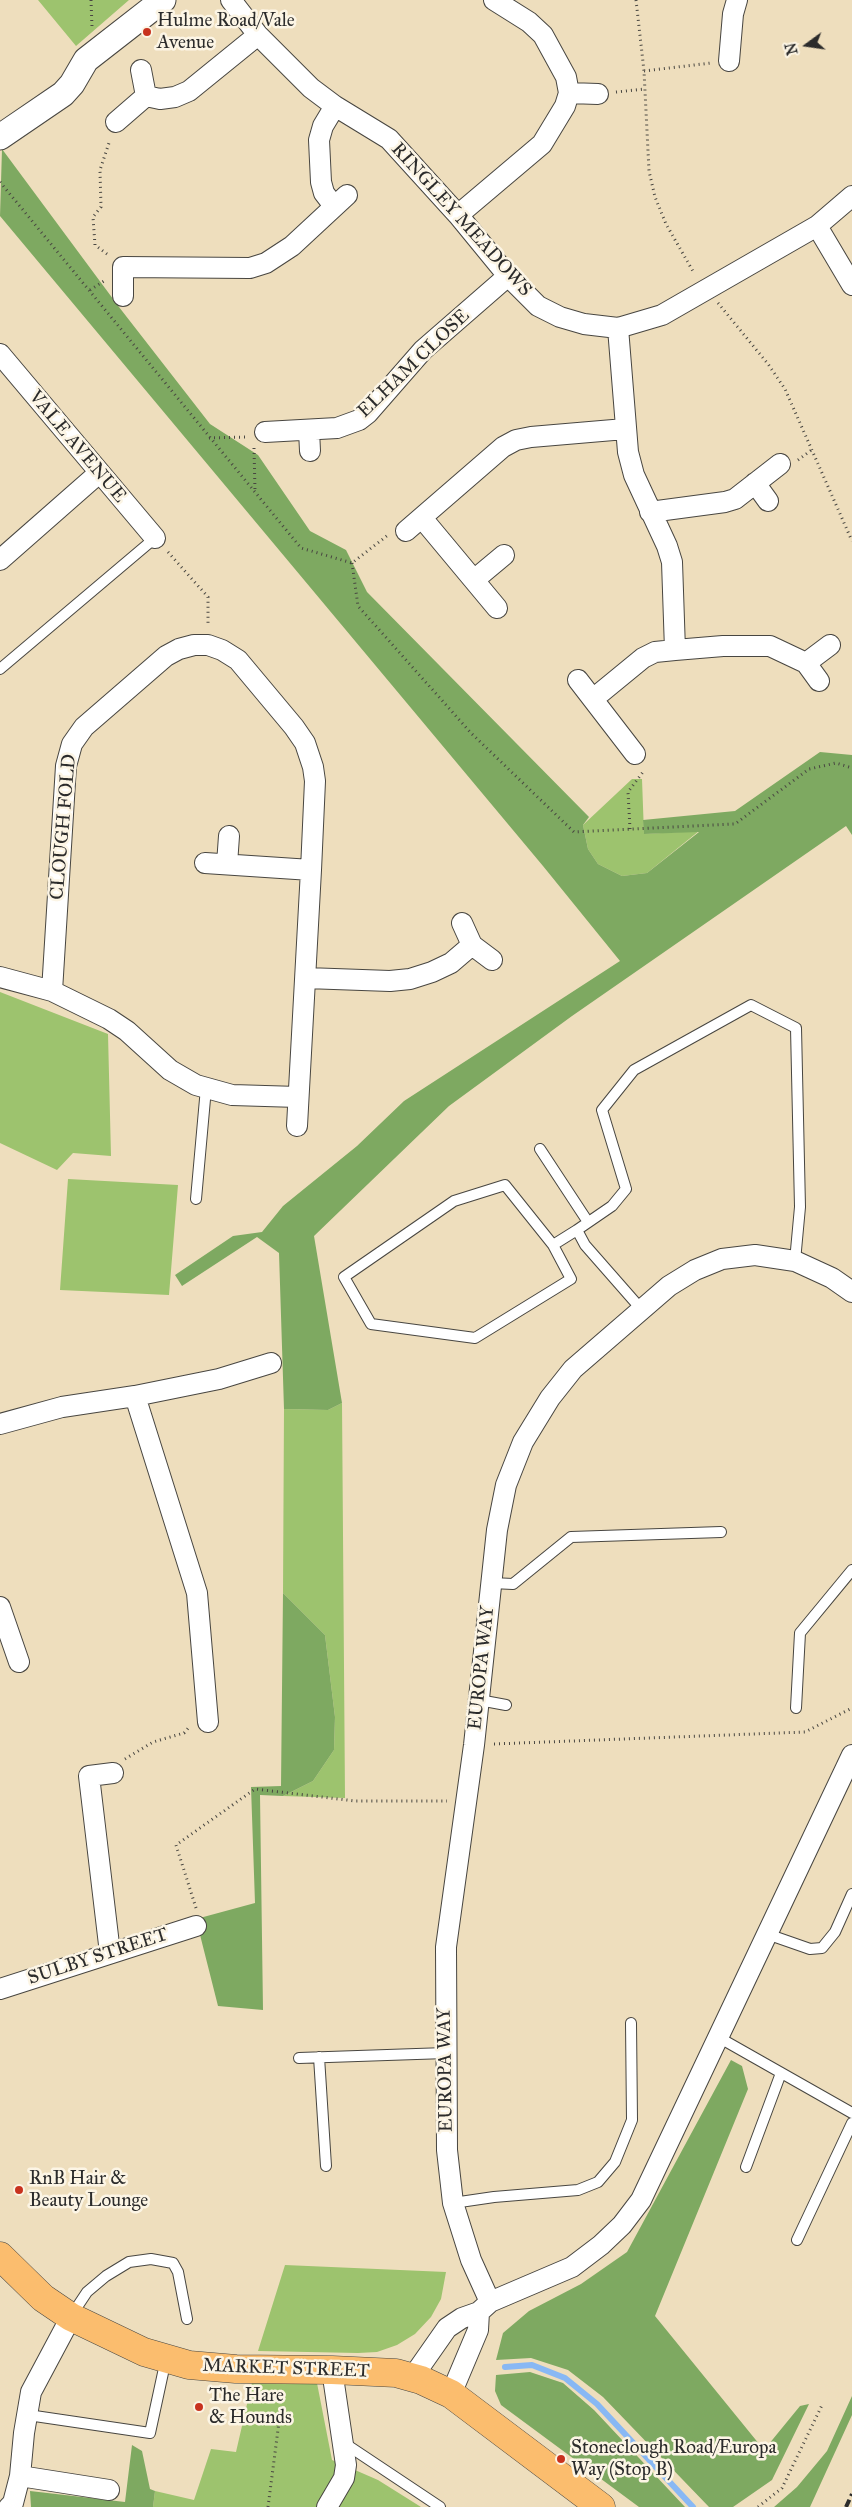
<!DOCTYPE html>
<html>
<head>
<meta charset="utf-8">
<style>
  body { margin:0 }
  #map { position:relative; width:852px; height:2507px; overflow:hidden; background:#eedebd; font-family:"IM FELL Great Primer",serif }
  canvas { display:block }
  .north { position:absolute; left:782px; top:20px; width:50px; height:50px; -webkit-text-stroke:4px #fcf5e5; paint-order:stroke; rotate:256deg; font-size:14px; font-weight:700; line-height:20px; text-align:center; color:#2b2b2b }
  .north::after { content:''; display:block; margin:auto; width:18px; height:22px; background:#2b2b2b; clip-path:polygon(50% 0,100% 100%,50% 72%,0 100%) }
</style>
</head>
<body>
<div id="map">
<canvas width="852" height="2507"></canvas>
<div class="north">N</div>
</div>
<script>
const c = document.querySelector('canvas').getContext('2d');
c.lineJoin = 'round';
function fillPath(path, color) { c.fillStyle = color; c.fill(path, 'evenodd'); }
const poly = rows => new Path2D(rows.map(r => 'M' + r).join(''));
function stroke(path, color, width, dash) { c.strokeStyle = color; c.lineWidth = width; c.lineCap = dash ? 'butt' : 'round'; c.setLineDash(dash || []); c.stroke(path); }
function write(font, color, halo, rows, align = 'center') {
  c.font = font + ' "IM FELL Great Primer",serif'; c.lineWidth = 5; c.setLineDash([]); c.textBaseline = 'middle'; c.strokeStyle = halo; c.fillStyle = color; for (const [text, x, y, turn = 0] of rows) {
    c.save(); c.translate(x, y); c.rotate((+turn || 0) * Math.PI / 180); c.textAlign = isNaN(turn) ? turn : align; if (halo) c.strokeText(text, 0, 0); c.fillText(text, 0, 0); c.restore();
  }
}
fillPath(poly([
  [38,0,129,0,76,46],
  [632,779,642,779,644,834,699,831,647,873,622,876,598,864,588,849,583,825],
  [0,992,108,1034,111,1156,73,1153,57,1170,0,1143],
  [68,1179,178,1185,169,1295,60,1290],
  [342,1403,345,1798,283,1796,313,1781,334,1750,335,1717,325,1635,283,1593,284,1409,328,1410],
  [285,2265,446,2272,441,2299,431,2317,415,2334,397,2345,377,2352,358,2353,258,2351],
  [253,2378,316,2378,332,2460,378,2480,421,2507,153,2507,155,2491,194,2500,211,2449,236,2452]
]), '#9dc36e');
fillPath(poly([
  [2,149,119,307,210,424,258,455,310,531,346,550,367,592,589,817,583,825,588,849,598,864,622,876,647,873,699,832,644,834,643,820,735,811,820,752,852,755,852,835,846,826,572,1016,449,1106,314,1236,342,1403,328,1410,284,1409,279,1253,257,1237,182,1286,175,1275,233,1236,262,1232,283,1206,357,1146,404,1101,620,961,543,866,0,216],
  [283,1593,325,1635,335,1717,334,1750,313,1781,283,1796,260,1795,263,2010,218,2006,196,1919,255,1903,251,1787,281,1786],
  [731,2060,742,2066,748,2089,655,2316,764,2450,800,2406,809,2404,772,2480,733,2507,709,2507,603,2397,568,2370,531,2358,496,2360,503,2333,529,2311,581,2284,627,2252],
  [530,2372,563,2383,594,2410,685,2507,639,2507,501,2405,495,2391,496,2375],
  [852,2396,852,2415,810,2507,774,2507,797,2487,827,2451],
  [132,2445,142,2451,150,2489,155,2491,153,2507,31,2507,30,2491,125,2502]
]), '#7ea961');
stroke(poly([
  [505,2367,532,2365,565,2378,597,2404,693,2507]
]), '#88b8f4', 6);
const service = poly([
  [0,669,155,538],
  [540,1149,588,1222],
  [196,1199,206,1088],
  [553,1245,571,1279,475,1338,371,1324,344,1277,454,1201,505,1185,553,1245,577,1230],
  [642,1310,585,1245,577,1230,612,1206,626,1189,602,1110,634,1070,751,1005,796,1028,800,1207,795,1261],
  [492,1583,513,1584,571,1537,721,1532],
  [479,1700,506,1705],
  [796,1708,800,1633,852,1570],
  [767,1934,810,1949,822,1948,835,1932,852,1894],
  [718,2037,852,2113],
  [319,2057,326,2166],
  [299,2058,446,2053],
  [746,2167,781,2073],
  [453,2203,494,2197,578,2190,598,2182,615,2162,632,2120,631,2023],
  [797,2240,852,2123],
  [71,2316,87,2292,106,2276,129,2262,151,2259,173,2263,178,2272,187,2319],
  [28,2415,150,2433,166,2359],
  [344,2443,440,2507]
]);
const minor = poly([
  [231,0,258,35,311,88,335,106,389,139,458,215,508,276,538,306,560,317,584,324,618,328,662,315,817,226,852,196],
  [729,61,733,14,737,0],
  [141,70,146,96],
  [569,93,598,94],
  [116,122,146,96,160,99,175,97,189,91,258,35],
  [334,206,324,193,321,182,319,140,323,126,335,106],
  [458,215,542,144,565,106,569,93,566,77,543,35,529,22,494,0],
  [817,226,852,285],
  [123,296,123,267,250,268,266,263,292,246,347,195],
  [0,354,155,538],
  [309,430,310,451],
  [265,432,337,428,359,420,368,413,423,350,508,276],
  [755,483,768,501],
  [650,512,725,502,735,499,780,464],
  [422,518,497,608],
  [406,531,503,447,516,440,531,437,625,429],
  [0,560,99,473],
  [474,580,504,555],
  [675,650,723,646,770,646,806,663,830,645],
  [806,663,819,681],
  [578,680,635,754],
  [593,699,643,658,655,652,675,650,672,562,667,546,634,475,628,452,618,328],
  [205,863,311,870],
  [227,864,229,836],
  [462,923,472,945,492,960],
  [0,977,52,991,109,1019,127,1031,170,1070,196,1085,232,1095,298,1097],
  [306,978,390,981,410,979,432,972,451,963,472,945],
  [52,991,66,766,72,744,84,727,166,656,179,649,194,645,208,645,222,650,238,660,294,727,305,743,313,767,315,781,311,870,297,1126],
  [135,1396,197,1593,208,1722],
  [0,1424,62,1407,135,1396,219,1379,271,1363],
  [0,1607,19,1662],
  [110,1953,89,1776,113,1773],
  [0,1989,196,1926],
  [490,2302,471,2260,453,2203,447,2150,446,1947,474,1745,497,1530,506,1485,523,1442,550,1398,573,1369,669,1286,695,1270,722,1259,755,1255,795,1261,832,1278,852,1292],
  [412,2378,447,2328,462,2318,479,2312,490,2302,572,2267,601,2245,622,2225,641,2200,852,1755],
  [451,2394,478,2330,479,2312],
  [20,2476,109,2490],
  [9,2507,13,2503,20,2476,24,2433,31,2392,71,2317],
  [327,2507,344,2478,346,2465,332,2370]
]);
const tertiary = poly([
  [0,137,63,94,72,84,86,60,163,0]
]);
const primary = poly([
  [0,2256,43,2298,71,2317,144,2352,189,2365,236,2369,332,2370,396,2373,421,2380,451,2394,601,2507]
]);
stroke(service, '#484641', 12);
stroke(minor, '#484641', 22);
stroke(tertiary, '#484641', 27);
stroke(primary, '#484641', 29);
stroke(poly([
  [91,0,92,27],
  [636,0,644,71,649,171,655,197,666,224,694,273],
  [644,71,711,63],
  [616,92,645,89],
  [0,182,301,548,352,563,388,535],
  [107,254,95,245,93,217,101,207,100,170,110,140],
  [90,290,104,281],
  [718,303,768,364,785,389,852,541],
  [209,438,246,437],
  [254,448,255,491],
  [798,460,813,449],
  [168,552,208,597,208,625],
  [352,563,358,606,471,733,574,832,735,824,809,769,836,763,852,768],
  [630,829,628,792,643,772],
  [494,1744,805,1732,852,1708],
  [125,1759,153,1742,184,1733,190,1726],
  [196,1908,176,1845,255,1789,355,1801,447,1801],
  [268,2507,283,2391],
  [758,2507,782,2488,822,2405]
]), '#484641', 3, [1, 4]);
stroke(service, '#fff', 10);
stroke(minor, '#fff', 20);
stroke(tertiary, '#fff', 25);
stroke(primary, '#fbbd6e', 28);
stroke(poly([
  [846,2507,852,2494]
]), '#2b2b2b', 4, [8, 4]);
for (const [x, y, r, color] of [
  [147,32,5,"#c8321e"],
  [19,2190,5,"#c8321e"],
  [199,2407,5,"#c8321e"],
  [561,2459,5,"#c8321e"]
]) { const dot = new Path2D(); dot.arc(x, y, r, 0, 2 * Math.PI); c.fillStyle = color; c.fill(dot); stroke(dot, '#fcf5e5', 2); }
write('19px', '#2b2b2b', '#fcf5e5', [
  ["Hulme Road/Vale",157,21],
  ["Avenue",157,43],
  ["RnB Hair &",29,2179],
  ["Beauty Lounge",29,2201],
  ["The Hare",209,2396],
  ["& Hounds",209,2418],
  ["Stoneclough Road/Europa",571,2448],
  ["Way (Stop B)",571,2470]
], 'left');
write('19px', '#2b2b2b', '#fcf5e5', [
  ["RINGLEY MEADOWS",461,220,48],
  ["ELHAM CLOSE",414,364,-44],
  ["VALE AVENUE",77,447,50],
  ["CLOUGH FOLD",64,827,-85],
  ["EUROPA WAY",482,1668,-84],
  ["SULBY STREET",98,1957,-18],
  ["EUROPA WAY",446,2070,-91],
  ["MARKET STREET",286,2369,2]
]);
</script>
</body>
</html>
